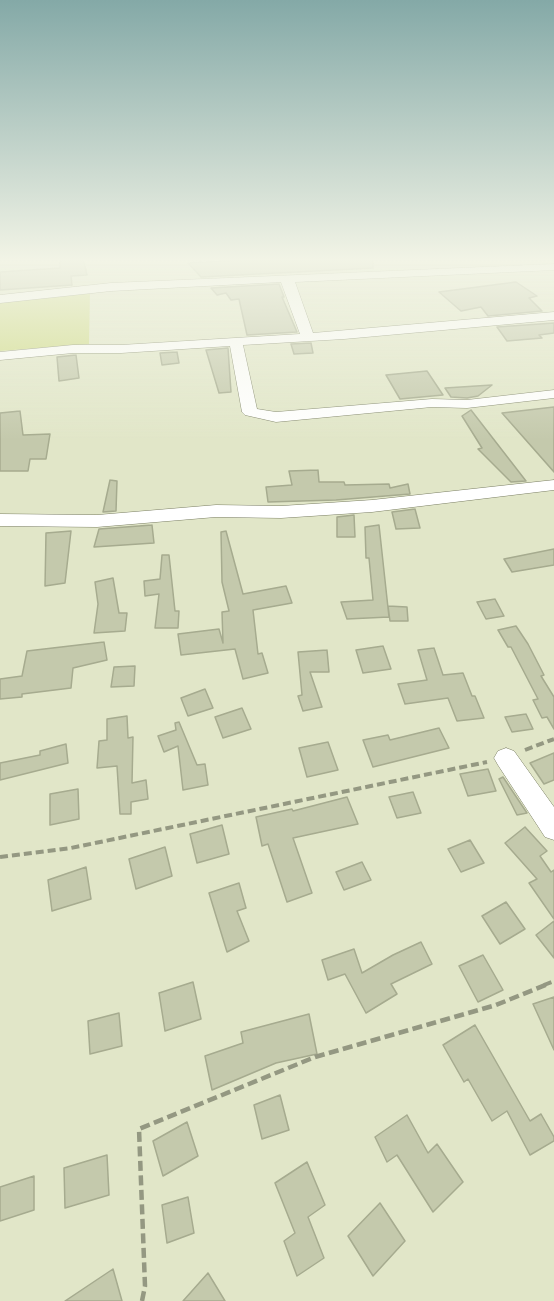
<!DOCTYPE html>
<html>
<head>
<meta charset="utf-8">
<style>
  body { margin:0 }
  canvas { display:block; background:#e1e6c8 }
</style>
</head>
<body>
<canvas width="554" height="1301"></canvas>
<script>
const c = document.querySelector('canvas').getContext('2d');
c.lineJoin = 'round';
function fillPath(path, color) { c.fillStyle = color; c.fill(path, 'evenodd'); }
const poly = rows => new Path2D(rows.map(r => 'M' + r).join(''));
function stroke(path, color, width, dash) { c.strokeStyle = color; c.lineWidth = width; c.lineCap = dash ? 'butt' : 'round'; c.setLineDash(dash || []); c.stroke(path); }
fillPath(poly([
  [90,293,89,344,0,351,0,302]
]), '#ceda84');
const building = poly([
  [60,258,83,258,87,275,71,276,72,285,0,290,0,272,60,268,60,258],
  [237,258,373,258,373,268,201,277,188,263,238,260,237,258],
  [516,282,537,296,529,298,542,311,488,316,481,307,461,311,439,292,516,282],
  [279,284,284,297,282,297,297,332,247,335,239,299,231,300,226,293,217,295,211,288,279,284],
  [554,323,554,333,539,335,542,338,507,341,497,327,554,323],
  [311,343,313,353,294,354,291,344,311,343],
  [228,348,231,392,219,393,206,350,228,348],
  [177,352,179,363,162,365,160,353,177,352],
  [76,355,79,378,59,381,57,357,76,355],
  [427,371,443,395,400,399,386,375,427,371],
  [492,385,478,396,467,398,451,397,445,388,492,385],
  [554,407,554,472,502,413,554,407],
  [471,410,526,481,511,482,478,449,482,448,462,416,471,410],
  [20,411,23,435,50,434,46,459,30,459,28,471,0,471,0,413,20,411],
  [318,470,319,482,344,482,345,485,389,484,390,488,408,484,410,494,336,500,268,502,266,487,292,485,289,471,318,470],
  [110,480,117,481,116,511,103,512,110,480],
  [415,509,420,528,396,529,392,512,415,509],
  [354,515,355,537,337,537,337,517,354,515],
  [152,525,154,543,94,547,99,529,152,525],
  [379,525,389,617,347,619,341,602,373,600,369,558,366,558,365,527,379,525],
  [71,531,65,583,45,586,46,533,71,531],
  [226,531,243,594,286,586,292,603,253,610,258,654,262,653,268,673,243,679,235,649,181,655,178,634,219,629,223,643,222,612,229,611,222,582,221,532,226,531],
  [554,549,554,565,512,572,504,559,554,549],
  [162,555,169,555,175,611,179,611,178,628,155,628,159,594,145,596,144,581,160,579,162,555],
  [113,578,119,613,127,613,125,631,94,633,98,604,95,582,113,578],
  [495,599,504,616,486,619,477,602,495,599],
  [388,606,407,607,408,621,390,621,388,606],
  [516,626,528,644,544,675,541,676,554,697,554,729,547,717,542,718,533,700,538,699,511,647,508,647,498,630,516,626],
  [104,642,107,660,73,668,71,688,22,694,22,697,0,699,0,679,22,676,27,651,104,642],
  [383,646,391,669,363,673,356,650,383,646],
  [434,648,443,675,463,673,472,696,475,696,484,718,457,721,448,698,405,704,398,684,427,680,418,650,434,648],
  [327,650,329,672,310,672,322,707,303,711,298,696,302,695,298,652,327,650],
  [135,666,134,686,111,687,114,667,135,666],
  [205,689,213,708,188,716,181,698,205,689],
  [242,708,251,729,223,738,215,717,242,708],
  [526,714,533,729,512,732,505,717,526,714],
  [127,716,128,738,133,737,132,783,146,780,148,799,131,802,131,814,120,814,117,766,97,768,99,741,107,740,107,719,127,716],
  [179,722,197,765,205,764,208,785,183,790,178,746,164,752,158,736,176,730,175,723,179,722],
  [439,728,449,748,373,767,363,740,388,735,390,740,439,728],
  [328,742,338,770,307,777,299,748,328,742],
  [66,744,68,763,0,780,0,763,40,755,40,751,66,744],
  [554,753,554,780,544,784,530,763,554,753],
  [488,769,496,791,468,796,460,774,488,769],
  [503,777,527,813,517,815,499,779,503,777],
  [78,789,79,819,50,825,50,794,78,789],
  [413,792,421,813,397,818,389,797,413,792],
  [347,797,358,824,293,838,312,893,287,902,268,844,262,846,256,817,292,809,293,811,347,797],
  [222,825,229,854,197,863,190,834,222,825],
  [525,827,547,851,540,856,551,872,554,870,554,919,529,883,537,879,505,843,525,827],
  [470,840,484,863,461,872,448,849,470,840],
  [165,847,172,876,136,889,129,859,165,847],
  [362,862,371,880,344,890,336,872,362,862],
  [86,867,91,899,52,911,48,880,86,867],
  [239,883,246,908,237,911,249,941,227,952,209,893,239,883],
  [506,902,525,929,500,944,482,916,506,902],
  [554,921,554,958,536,935,554,921],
  [421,942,432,964,391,984,397,994,366,1013,345,974,328,980,322,960,354,949,362,973,393,955,421,942],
  [483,955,503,990,478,1002,459,966,483,955],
  [193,982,201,1019,165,1031,159,993,193,982],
  [554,997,554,1050,533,1004,554,997],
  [119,1013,122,1046,90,1054,88,1021,119,1013],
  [309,1014,317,1054,276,1063,212,1090,205,1056,243,1043,241,1032,309,1014],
  [475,1025,530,1121,541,1114,554,1137,554,1141,530,1155,507,1111,492,1121,468,1079,464,1082,443,1045,475,1025],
  [280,1095,289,1130,262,1139,254,1105,280,1095],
  [407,1115,428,1153,437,1144,463,1182,433,1212,397,1155,387,1162,375,1137,407,1115],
  [187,1122,198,1156,163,1176,153,1141,187,1122],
  [107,1155,109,1195,65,1208,64,1168,107,1155],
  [307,1162,325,1205,308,1217,324,1258,297,1276,284,1241,295,1233,275,1183,307,1162],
  [34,1176,34,1210,0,1221,0,1187,34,1176],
  [188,1197,194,1233,167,1243,162,1205,188,1197],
  [380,1203,405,1241,373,1276,348,1236,380,1203],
  [113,1269,122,1301,65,1301,113,1269],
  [208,1273,225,1301,183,1301,208,1273]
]);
fillPath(building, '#c4c9ac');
stroke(building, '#a6ab8f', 1.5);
const minor = poly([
  [554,264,554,270,295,282,313,333,554,312,554,320,344,339,243,345,257,409,276,412,432,399,467,400,554,390,554,398,467,408,432,407,276,422,245,415,242,412,230,346,121,353,73,353,0,360,0,352,73,345,121,345,300,334,281,282,111,291,0,303,0,295,111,283,554,264],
  [554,480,554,490,372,512,281,518,216,517,97,527,0,526,0,514,97,515,216,505,281,506,372,500,554,480],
  [506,748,514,751,554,807,554,840,545,837,498,765,494,758,498,751,506,748]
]);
stroke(minor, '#7b7f64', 1);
stroke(poly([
  [525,750,554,739],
  [0,857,71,848,487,762],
  [544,985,554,981]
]), '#949882', 4, [8, 4]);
stroke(poly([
  [142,1301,145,1286,139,1129,315,1057,496,1005,548,984]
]), '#949882', 4.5, [10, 4.5]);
fillPath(minor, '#fff');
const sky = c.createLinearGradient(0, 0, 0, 440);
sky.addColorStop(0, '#84a9a7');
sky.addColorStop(0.59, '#f2f4e6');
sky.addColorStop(1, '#f2f4e600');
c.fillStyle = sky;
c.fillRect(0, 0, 554, 440);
</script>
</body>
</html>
